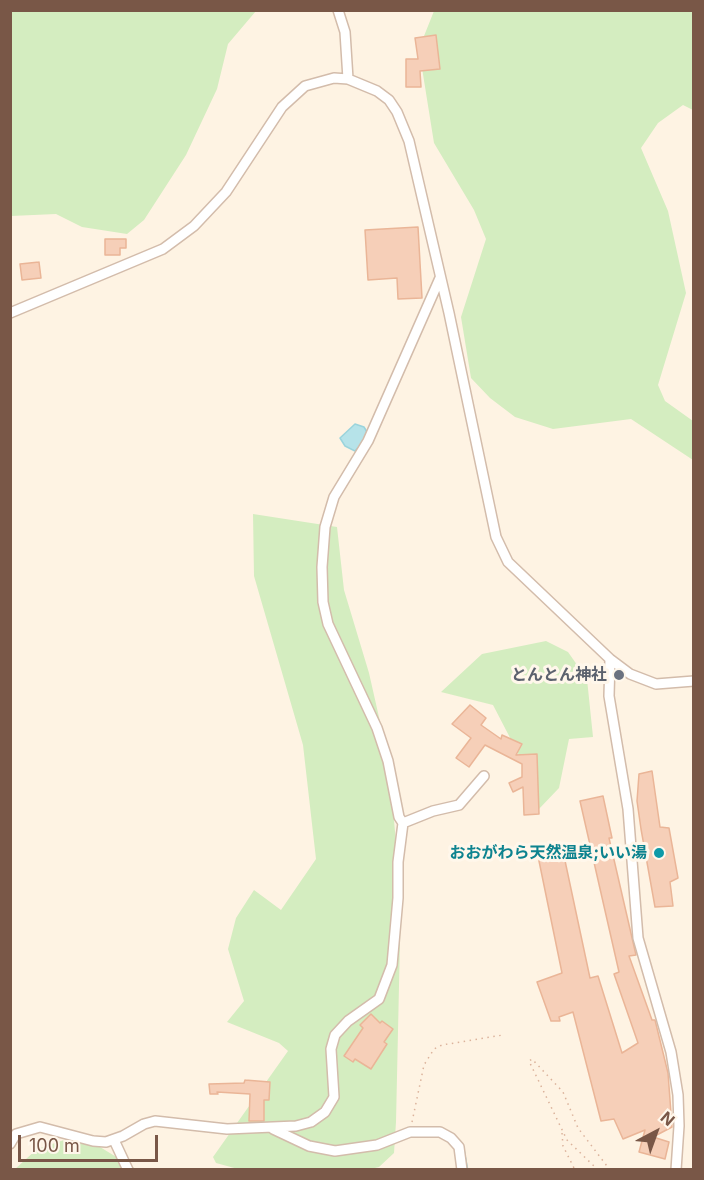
<!DOCTYPE html>
<html>
<head>
<meta charset="utf-8">
<style>
  body { margin:0 }
  #map { position:relative; width:704px; height:1180px; overflow:hidden; background:#fef3e3; font-family:Inter,sans-serif }
  canvas { display:block }
  .frame { position:absolute; inset:0; border:12px solid #795747; pointer-events:none }
  .north { position:absolute; left:626px; top:1102px; width:60px; height:60px; -webkit-text-stroke:4px #fff7eb; paint-order:stroke; rotate:41deg; font-size:16px; font-weight:700; line-height:24px; text-align:center; color:#795747 }
  .north::after { content:''; display:block; margin:auto; width:21px; height:27px; background:#795747; clip-path:polygon(50% 0,100% 100%,50% 72%,0 100%) }
  .scale { position:absolute; left:18px; top:1135px; width:140px; height:27px; box-sizing:border-box; border:3px solid #795747; border-top:0; padding-left:8px; font-size:18px; line-height:21px; white-space:nowrap; color:#795747; -webkit-text-stroke:4px #fff7eb; paint-order:stroke }
</style>
</head>
<body>
<div id="map">
<canvas width="704" height="1180"></canvas>
<div class="frame"></div>
<div class="north">N</div>
<div class="scale">100 m</div>
</div>
<script>
const c = document.querySelector('canvas').getContext('2d');
c.lineJoin = 'round';
function fillPath(path, color) { c.fillStyle = color; c.fill(path, 'evenodd'); }
const poly = rows => new Path2D(rows.map(r => 'M' + r).join(''));
function stroke(path, color, width, dash) { c.strokeStyle = color; c.lineWidth = width; c.lineCap = dash ? 'butt' : 'round'; c.setLineDash(dash || []); c.stroke(path); }
function write(font, color, halo, rows, align = 'center') {
  c.font = font + ' Inter,"Noto Sans JP",sans-serif'; c.lineWidth = 6; c.setLineDash([]); c.textBaseline = 'middle'; c.strokeStyle = halo; c.fillStyle = color; for (const [text, x, y, turn = 0] of rows) {
    c.save(); c.translate(x, y); c.rotate((+turn || 0) * Math.PI / 180); c.textAlign = isNaN(turn) ? turn : align; if (halo) c.strokeText(text, 0, 0); c.fillText(text, 0, 0); c.restore();
  }
}
fillPath(poly([
  [11,10,256,11,228,44,217,89,186,155,144,220,127,234,82,227,56,214,11,216],
  [434,11,693,11,693,110,683,105,658,123,641,148,668,211,686,293,658,385,665,401,693,421,693,460,631,419,553,429,515,417,490,398,471,378,461,317,486,239,474,210,434,143,422,68,424,36],
  [253,514,337,527,344,590,369,673,388,757,401,895,396,1122,394,1153,379,1167,371,1169,238,1169,216,1163,213,1157,288,1051,279,1043,227,1022,244,1001,228,949,236,918,254,890,281,910,316,859,303,745,254,576],
  [546,641,568,652,587,679,593,737,569,739,559,788,538,810,533,782,493,705,441,692,482,654],
  [64,1140,100,1147,136,1169,14,1170,37,1149]
]), '#d4edc0');
const water = poly([
  [355,424,364,427,367,432,367,438,355,451,345,446,340,438,355,424]
]);
fillPath(water, '#b6e3e9');
stroke(water, '#9bd4dc', 1.5);
stroke(poly([
  [463,1148,467,1170]
]), '#9bd4dc', 3);
const building = poly([
  [436,35,440,69,420,71,421,87,406,87,406,59,418,59,415,38,436,35],
  [418,227,422,298,398,299,397,278,368,280,365,230,418,227],
  [105,239,126,239,126,248,120,248,120,255,105,255,105,239],
  [39,262,41,278,22,280,20,264,39,262],
  [470,705,486,718,481,725,501,739,502,735,522,744,516,755,537,754,539,814,524,815,523,787,513,792,509,783,522,777,522,764,485,745,469,767,456,758,471,738,452,724,470,705],
  [652,771,660,827,669,828,678,878,670,882,673,906,655,907,641,829,637,801,639,774,652,771],
  [603,796,612,838,609,838,636,955,629,956,652,1020,655,1020,668,1073,672,1127,653,1137,669,1142,665,1159,639,1152,645,1130,623,1139,614,1119,601,1121,573,1012,559,1017,560,1021,551,1021,537,982,562,973,539,861,541,846,558,848,557,857,564,856,590,978,598,976,622,1053,638,1043,614,974,619,972,580,801,603,796],
  [371,1014,380,1023,382,1021,393,1029,384,1042,387,1044,371,1069,355,1059,353,1062,344,1056,363,1028,360,1025,371,1014],
  [245,1080,270,1082,269,1100,264,1100,264,1121,249,1121,250,1094,217,1092,218,1094,210,1094,209,1084,244,1083,245,1080]
]);
fillPath(building, '#f6cfb8');
stroke(building, '#eab597', 1.5);
const minor = poly([
  [338,10,345,32,348,79],
  [10,313,163,249,194,226,226,192,282,107,305,86,334,78,348,79,377,91,389,100,397,112,409,141,449,313,496,537,508,562,610,659,630,674,656,684,694,681],
  [610,659,609,696,628,809,638,938,671,1052,678,1095,679,1126,676,1170],
  [403,823,433,811,459,805,484,776],
  [273,1129,309,1146,335,1151,377,1145,410,1132,440,1132,451,1138,459,1147,462,1170],
  [114,1140,128,1170],
  [10,1144,16,1134,40,1127,93,1141,106,1142,123,1136,144,1124,155,1121,227,1129,296,1126,311,1122,325,1112,334,1097,331,1049,335,1035,348,1021,379,999,392,965,398,898,398,862,403,823,399,817,388,761,377,728,328,624,323,602,322,567,325,527,334,497,368,441,440,278]
]);
stroke(minor, '#d3bcab', 12);
stroke(poly([
  [412,1122,424,1065,434,1049,442,1045,503,1035],
  [562,1133,563,1146,575,1170],
  [598,1170,567,1140,529,1061,532,1059,563,1092,578,1128,610,1170]
]), '#dbb29b', 1.5, [1.5, 4.5]);
stroke(minor, '#fff', 9);
for (const [x, y, r, color] of [
  [619,675,6,"#6b7280"],
  [659,853,6,"#0f9aa8"]
]) { const dot = new Path2D(); dot.arc(x, y, r, 0, 2 * Math.PI); c.fillStyle = color; c.fill(dot); stroke(dot, '#fff7eb', 2); }
write('bold 16px', '#5b616d', '#fff7eb', [
  ["とんとん神社",607,675]
], 'right');
write('bold 16px', '#0d838f', '#fff7eb', [
  ["おおがわら天然温泉;いい湯",647,853]
], 'right');
</script>
</body>
</html>
